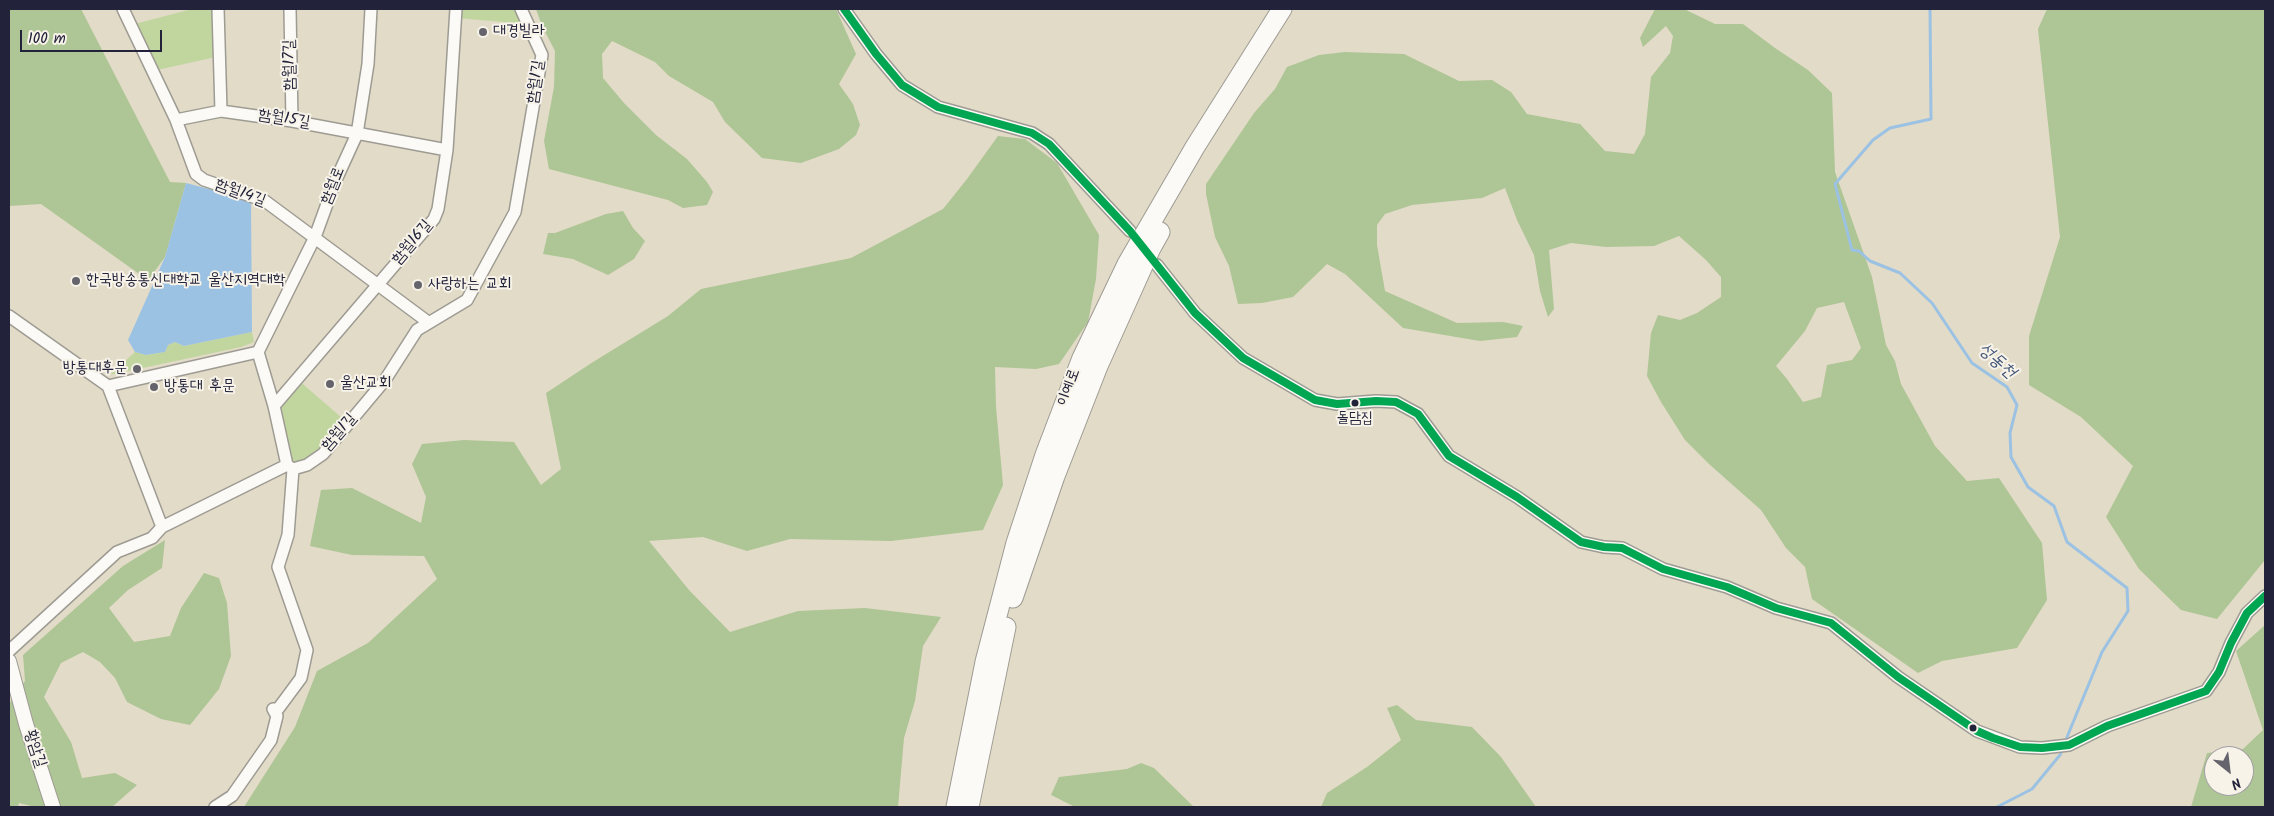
<!DOCTYPE html>
<html>
<head>
<meta charset="utf-8">
<style>
  body { margin:0 }
  #map { position:relative; width:2274px; height:816px; overflow:hidden; background:#e2dbc8; font-family:Kalam,sans-serif }
  canvas { display:block }
  .frame { position:absolute; inset:0; border:10px solid #22223b; pointer-events:none }
  .north { position:absolute; left:2204px; top:746px; width:50px; height:50px; box-sizing:border-box; background:#f7f3e8; border:1px solid #a29fa3; border-radius:50%; rotate:151deg; font-size:14px; font-weight:700; line-height:20px; text-align:center; color:#22223b }
  .north::after { content:''; display:block; margin:auto; width:18px; height:22px; background:#65636c; clip-path:polygon(50% 0,100% 100%,50% 72%,0 100%) }
  .scale { position:absolute; left:20px; top:30px; width:142px; height:22px; box-sizing:border-box; border:2px solid #22223b; border-top:0; padding-left:6px; font-size:15px; line-height:18px; white-space:nowrap; color:#22223b; -webkit-text-stroke:4px #f7f3e8; paint-order:stroke }
</style>
</head>
<body>
<div id="map">
<canvas width="2274" height="816"></canvas>
<div class="frame"></div>
<div class="north">N</div>
<div class="scale">100 m</div>
</div>
<script>
const c = document.querySelector('canvas').getContext('2d');
c.lineJoin = 'round';
function fillPath(path, color) { c.fillStyle = color; c.fill(path, 'evenodd'); }
const poly = rows => new Path2D(rows.map(r => 'M' + r).join(''));
function stroke(path, color, width, dash) { c.strokeStyle = color; c.lineWidth = width; c.lineCap = dash ? 'butt' : 'round'; c.setLineDash(dash || []); c.stroke(path); }
function write(font, color, halo, rows, align = 'center') {
  c.font = font + ' Kalam,"Poor Story",sans-serif'; c.lineWidth = 4; c.setLineDash([]); c.textBaseline = 'middle'; c.strokeStyle = halo; c.fillStyle = color; for (const [text, x, y, turn = 0] of rows) {
    c.save(); c.translate(x, y); c.rotate((+turn || 0) * Math.PI / 180); c.textAlign = isNaN(turn) ? turn : align; if (halo) c.strokeText(text, 0, 0); c.fillText(text, 0, 0); c.restore();
  }
}
fillPath(poly([
  [192,9,218,9,220,56,153,71,131,25],
  [456,9,521,9,528,24,456,18],
  [252,332,254,342,241,347,110,375,135,352,146,355,165,352,168,345,175,342,184,346],
  [297,379,349,424,323,454,293,469,274,406]
]), '#c1d69f');
fillPath(poly([
  [9,9,81,9,170,182,186,183,165,257,144,286,142,276,41,204,9,206],
  [536,9,836,9,856,54,839,84,853,104,860,125,856,135,839,149,801,163,762,158,725,122,713,102,669,76,655,62,612,41,602,54,603,78,624,103,656,135,687,159,707,182,713,192,707,205,683,208,668,200,549,169,544,141,554,87,555,51,542,26],
  [1655,9,1684,9,1715,24,1743,24,1775,48,1808,70,1832,93,1835,172,1872,277,1886,345,1895,361,1901,384,1935,446,1967,481,1999,478,2042,543,2047,600,2017,648,1942,661,1918,673,1812,599,1805,567,1786,548,1761,510,1709,464,1685,440,1661,402,1647,376,1651,333,1658,315,1680,320,1697,313,1721,297,1721,277,1706,260,1679,236,1654,246,1606,247,1571,243,1549,250,1554,309,1548,317,1540,291,1534,255,1517,220,1505,188,1482,198,1412,205,1385,214,1377,225,1377,245,1385,291,1457,323,1503,322,1523,326,1517,337,1480,341,1403,328,1345,274,1327,264,1293,297,1262,303,1238,304,1229,266,1215,237,1206,194,1206,184,1254,113,1275,89,1287,67,1319,55,1345,52,1404,54,1459,81,1492,80,1511,92,1527,114,1580,124,1605,151,1634,154,1645,134,1651,77,1670,53,1673,36,1666,26,1643,47,1640,38],
  [1844,302,1861,348,1852,360,1827,365,1821,397,1803,402,1787,379,1776,366,1805,331,1817,308],
  [2047,9,2265,9,2265,560,2217,619,2181,610,2139,569,2106,517,2133,466,2081,417,2029,385,2029,336,2060,237,2038,29],
  [998,136,1025,139,1057,163,1099,235,1096,279,1088,322,1059,364,1036,369,995,367,996,407,1003,485,983,530,891,541,790,539,747,551,703,537,649,541,689,590,730,632,798,611,865,608,941,617,923,646,915,701,904,738,898,807,244,807,295,727,317,671,368,643,437,579,424,556,352,555,310,546,321,490,352,488,421,523,426,497,412,464,422,444,464,440,514,442,541,485,561,469,546,393,593,362,668,316,701,289,851,258,943,209,967,179],
  [623,211,633,228,645,241,634,259,608,275,573,259,543,254,548,233,555,233,606,214],
  [165,540,162,568,128,590,109,608,134,642,170,636,181,608,204,573,219,578,227,603,231,656,219,689,190,725,161,719,127,702,115,678,100,662,83,652,61,663,44,697,71,742,82,778,115,773,137,785,112,807,35,807,19,803,18,807,9,807,9,704,25,681,23,655,123,566],
  [2265,625,2265,807,2191,807,2207,753,2243,749,2263,730,2236,651],
  [2214,756,2244,756,2244,786,2214,786],
  [1397,705,1416,720,1472,727,1501,757,1536,807,1321,807,1327,793,1367,767,1401,740,1387,708],
  [1141,763,1154,768,1194,807,1075,807,1051,795,1059,777,1127,769]
]), '#aec595');
fillPath(poly([
  [186,183,251,200,252,332,184,346,175,342,168,345,165,352,146,355,135,352,128,340,165,257]
]), '#9bc2e3');
stroke(poly([
  [1930,9,1931,119,1890,128,1873,140,1835,184,1852,250,1859,251,1870,261,1900,273,1932,303,1972,363,2007,387,2017,405,2010,433,2011,457,2028,487,2054,506,2067,542,2127,588,2128,611,2102,652,2065,742],
  [1997,807,2032,789,2060,755,2063,748]
]), '#9bc2e3', 3);
const minor = poly([
  [123,9,176,120,196,174,204,180,265,201,428,322],
  [218,9,221,111],
  [290,9,292,121],
  [844,9,876,54,902,85,938,107,1032,133,1049,144,1130,231],
  [176,120,221,111,292,121,447,150],
  [1157,265,1195,313,1243,358,1315,400,1337,404,1376,401,1396,402,1418,414,1449,456,1517,497,1581,542,1604,547,1622,548,1663,569,1727,587,1776,608,1831,623,1898,677,1977,731,2020,747,2042,748,2069,745,2107,726,2206,691,2219,672,2231,643,2247,613,2265,596],
  [9,316,108,386,258,352],
  [108,386,162,527],
  [274,406,434,219,438,209,447,150,456,9],
  [287,465,293,469,307,465,323,454,385,380,417,330,467,300,515,212,542,55,521,9],
  [287,465,274,406,258,352,315,237,335,182,357,134,368,64,371,9],
  [9,651,117,552,152,538,162,527,287,465],
  [215,807,232,796,271,740,277,716,273,709,278,709,301,678,307,650,278,567,288,535,293,469]
]);
const tertiary = poly([
  [9,661,26,724,53,807]
]);
const trunk = poly([
  [1013,598,1055,476,1098,366,1151,248,1160,232],
  [956,807,985,662,1016,543,1045,455,1082,358,1127,264,1195,147,1282,9],
  [969,807,1006,627]
]);
stroke(minor, '#9e9b93', 14);
stroke(tertiary, '#9e9b93', 16);
stroke(trunk, '#9e9b93', 21);
stroke(minor, '#fbfaf7', 11);
stroke(tertiary, '#fbfaf7', 14);
stroke(trunk, '#fbfaf7', 19);
stroke(poly([
  [844,9,876,54,902,85,938,107,1032,133,1049,144,1130,231,1195,313,1243,358,1315,400,1337,404,1376,401,1396,402,1418,414,1449,456,1517,497,1581,542,1604,547,1622,548,1663,569,1727,587,1776,608,1831,623,1898,677,1977,731,1993,738,2020,747,2042,748,2069,745,2107,726,2206,691,2219,672,2231,643,2247,613,2265,596]
]), '#00a651', 8);
for (const [x, y, r, color] of [
  [483,32,5,"#65636c"],
  [76,281,5,"#65636c"],
  [418,285,5,"#65636c"],
  [137,369,5,"#65636c"],
  [330,384,5,"#65636c"],
  [154,387,5,"#65636c"],
  [1355,403,4.5,"#22223b"],
  [1973,728,4.5,"#22223b"]
]) { const dot = new Path2D(); dot.arc(x, y, r, 0, 2 * Math.PI); c.fillStyle = color; c.fill(dot); stroke(dot, '#f7f3e8', 2); }
write('15px', '#22223b', '#f7f3e8', [
  ["돌담집",1355,419]
]);
write('16px', '#22223b', '#f7f3e8', [
  ["대경빌라",493,32],
  ["한국방송통신대학교 울산지역대학",86,281],
  ["사랑하는 교회",428,285],
  ["방통대후문",127,369,"right"],
  ["울산교회",340,384],
  ["방통대 후문",164,387]
], 'left');
write('16px', '#22223b', '#f7f3e8', [
  ["함월17길",291,65,-91],
  ["함월1길",537,82,-82],
  ["함월15길",284,120,9],
  ["함월로",334,186,-68],
  ["함월14길",240,194,20],
  ["함월16길",413,243,-50],
  ["이예로",1070,388,-70],
  ["함월1길",340,433,-49],
  ["황암길",34,749,72]
]);
write('italic 18px', '#42567a', '#f7f3e8', [
  ["성동천",1996,362,42]
]);
</script>
</body>
</html>
